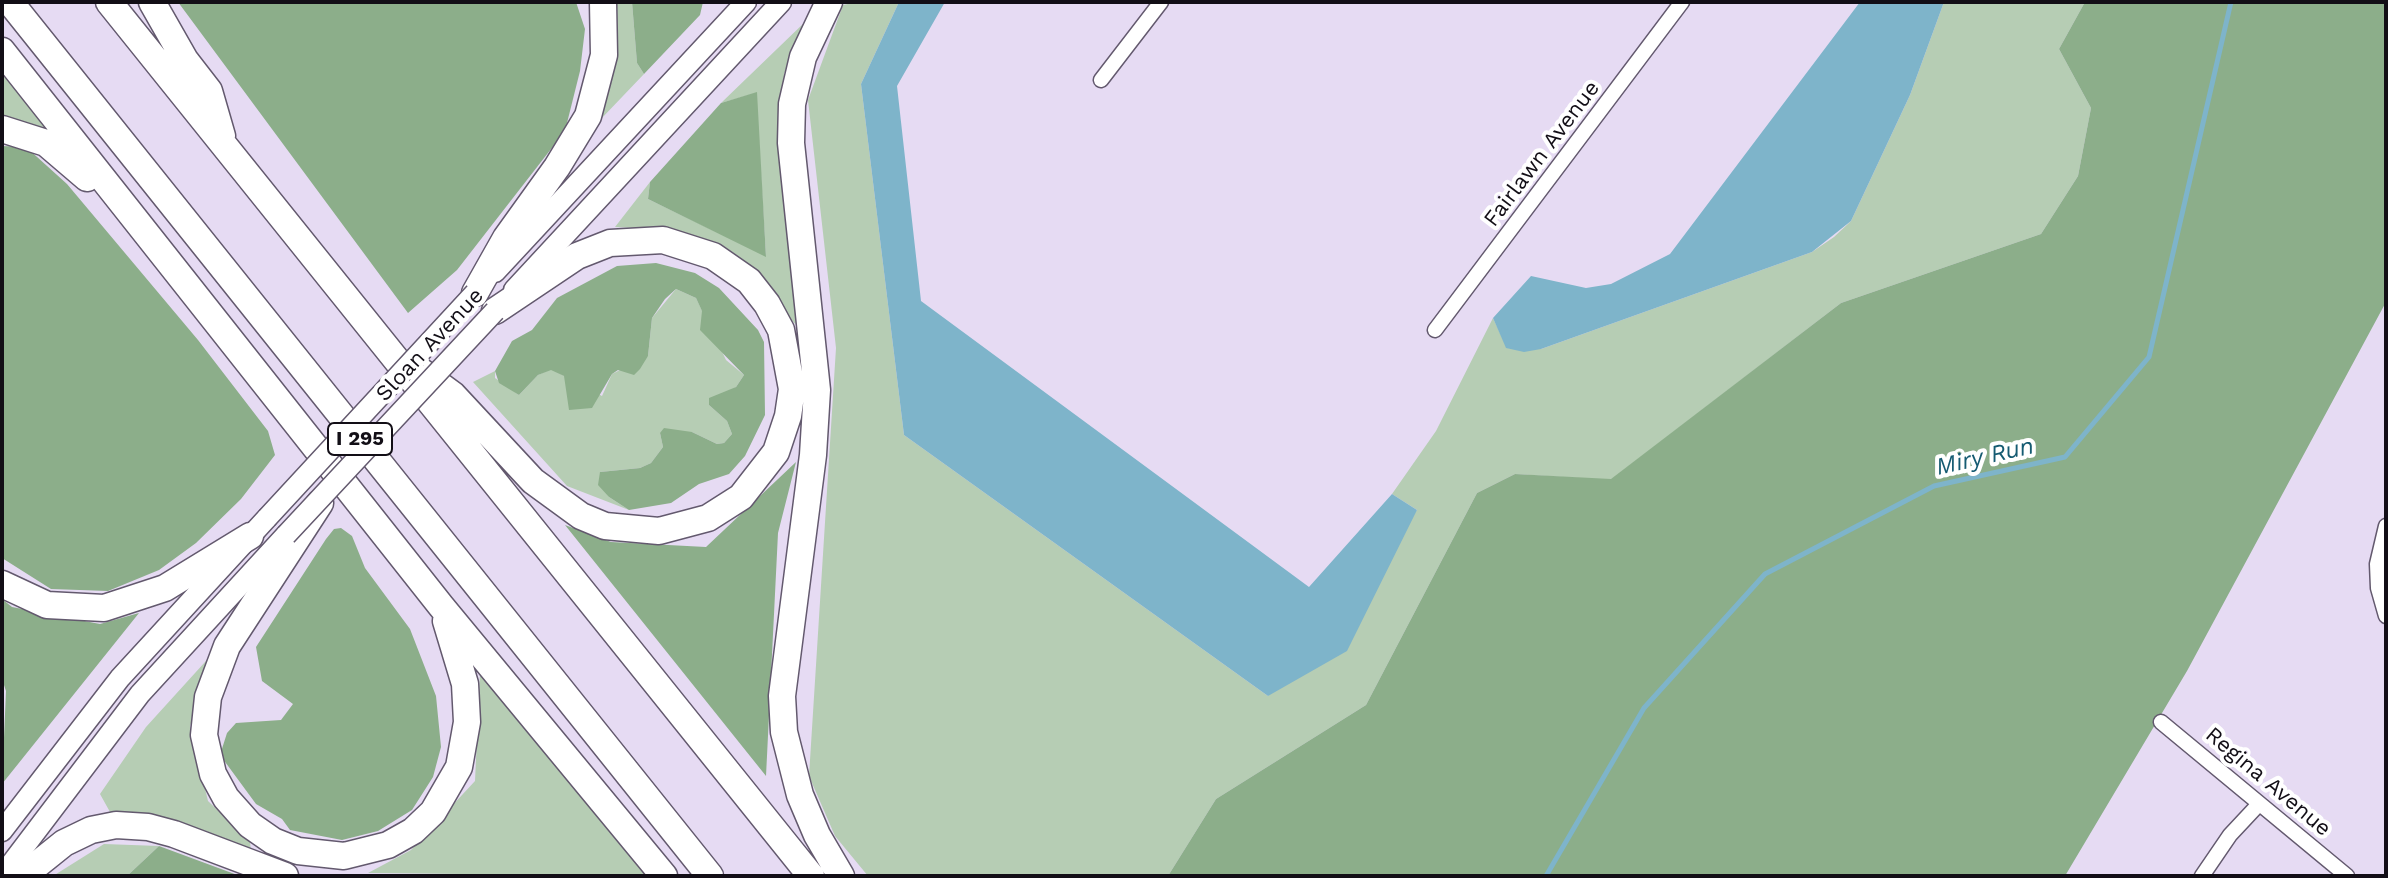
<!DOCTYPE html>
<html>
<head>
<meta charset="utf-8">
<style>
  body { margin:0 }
  #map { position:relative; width:2388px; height:878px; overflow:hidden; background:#e6dbf3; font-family:"Work Sans",sans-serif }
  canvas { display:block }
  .frame { position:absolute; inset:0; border:4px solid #120e16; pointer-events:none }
</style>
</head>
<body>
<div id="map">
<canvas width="2388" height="878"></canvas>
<div class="frame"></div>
</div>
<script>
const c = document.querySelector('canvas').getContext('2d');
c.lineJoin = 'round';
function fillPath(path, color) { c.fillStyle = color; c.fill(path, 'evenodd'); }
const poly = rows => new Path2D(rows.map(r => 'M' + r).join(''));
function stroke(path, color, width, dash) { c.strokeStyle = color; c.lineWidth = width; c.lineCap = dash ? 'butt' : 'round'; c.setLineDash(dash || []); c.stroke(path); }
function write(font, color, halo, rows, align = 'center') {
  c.font = font + ' "Work Sans",sans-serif'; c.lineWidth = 8; c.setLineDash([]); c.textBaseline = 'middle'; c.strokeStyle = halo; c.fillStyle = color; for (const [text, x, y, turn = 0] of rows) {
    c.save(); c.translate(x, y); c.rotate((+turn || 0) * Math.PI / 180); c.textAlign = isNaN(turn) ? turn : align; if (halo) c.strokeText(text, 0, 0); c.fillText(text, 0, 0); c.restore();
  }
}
fillPath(poly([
  [609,2,632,2,637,63,644,74,601,119,616,36],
  [857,2,899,2,861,84,904,435,1268,696,1417,510,1392,494,1436,431,1493,318,1507,348,1541,349,1812,252,1834,237,1851,221,1910,95,1944,2,2085,2,2059,49,2091,108,2078,176,2041,234,1841,303,1611,480,1515,474,1477,493,1366,705,1216,799,1168,876,868,876,835,836,809,776,836,348,808,100,843,5],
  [806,21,784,74,783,173,797,326,739,261,675,230,615,227,650,182,648,199,766,256,756,93,721,103],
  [2,71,62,141,2,117],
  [676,289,696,298,726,360,744,375,736,387,709,405,727,421,732,434,724,443,717,444,692,432,660,433,663,447,651,463,640,468,600,472,609,497,629,510,567,486,473,382,495,371,495,378,519,395,538,375,551,369,602,396,612,374,648,356,652,318],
  [215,651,190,726,208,801,250,841,251,853,206,831,110,812,100,794,146,727],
  [480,673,648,876,368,873,411,850,475,781],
  [104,844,159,846,127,876,53,876]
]), '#b6cdb4');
fillPath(poly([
  [178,2,576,2,585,29,580,71,565,131,457,270,408,313],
  [632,2,703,2,700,15,644,74,637,63],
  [2085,2,2386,2,2386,302,2187,671,2065,876,1168,876,1216,799,1366,705,1477,493,1515,474,1611,479,1841,303,2041,234,2078,176,2091,108,2059,49],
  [757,92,766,257,648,199,650,182,721,103],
  [2,146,26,147,67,184,198,340,268,431,275,455,241,499,196,543,159,570,108,591,51,589,2,558],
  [656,263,695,273,719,288,758,330,764,342,765,415,745,456,729,474,699,484,671,503,629,510,609,497,598,485,600,472,640,468,651,463,663,447,660,433,664,428,692,432,717,444,724,443,732,434,727,421,709,405,709,398,736,387,744,375,700,330,702,311,696,298,676,289,665,299,652,318,648,356,640,369,634,375,618,370,612,374,592,408,569,410,564,376,551,370,538,375,519,395,499,383,495,371,512,341,532,330,557,298,617,266],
  [796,462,778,533,766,776,565,525,611,542,706,547],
  [341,528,352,536,365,568,410,629,436,696,441,747,433,777,412,810,378,831,342,840,290,830,282,819,256,804,220,755,227,733,236,723,281,720,293,704,262,681,256,647,326,539,334,529],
  [2,599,12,607,100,624,139,613,2,784,6,691,2,679],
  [159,846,240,876,127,876]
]), '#8cae8a');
fillPath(poly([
  [899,2,945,2,897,86,921,301,1309,587,1392,494,1417,510,1347,651,1268,696,904,435,861,84],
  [1860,2,1944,2,1910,95,1851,221,1812,252,1541,349,1524,352,1506,348,1493,318,1531,276,1586,288,1611,284,1670,254]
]), '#7eb4ca');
stroke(poly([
  [1546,876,1644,708,1765,574,1934,486,2065,457,2149,357,2231,2]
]), '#7eb4ca', 5);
const minor = poly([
  [1101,80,1161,2],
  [1435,330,1682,2],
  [2386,526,2377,564,2378,588,2386,616],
  [2161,722,2347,876],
  [2202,876,2230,835,2259,804]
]);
const secondary = poly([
  [495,272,746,2],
  [514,290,781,2],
  [2,831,120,678,267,518],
  [2,876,140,694,286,535]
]);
const motorway = poly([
  [10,2,710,876],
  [109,2,811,876],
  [152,2,185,60,209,91,222,136],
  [829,2,803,57,792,104,791,143,817,390,813,455,782,696,784,732,800,795,817,835,841,876],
  [2,51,441,606,664,876],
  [2,129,46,143,87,178],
  [475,293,506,238,557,167,588,116,604,55,603,2],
  [415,367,453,395,533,481,581,516,605,526,659,531,708,518,741,497,776,452,788,416,792,389,781,330,767,304,749,281,713,256,663,240,610,243,577,256,495,311],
  [320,503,227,646,208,697,204,735,213,774,226,798,250,825,273,841,298,851,344,856,388,845,413,831,433,812,459,767,467,722,465,684,446,621],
  [2,584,47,605,104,608,165,588,250,536],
  [23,876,64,843,91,830,116,825,148,827,174,834,285,876]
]);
stroke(minor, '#63596e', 17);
stroke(secondary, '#63596e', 23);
stroke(motorway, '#63596e', 29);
stroke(minor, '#fff', 14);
stroke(secondary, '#fff', 20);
stroke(motorway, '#fff', 26);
const secondaryBridge = poly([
  [267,518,475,293],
  [286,535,495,311]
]);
stroke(secondaryBridge, '#63596e', 23, []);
stroke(secondaryBridge, '#fff', 20);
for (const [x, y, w] of [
  [360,439,64]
]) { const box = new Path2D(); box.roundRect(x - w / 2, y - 16, w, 32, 6); c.fillStyle = '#fff'; c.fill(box); stroke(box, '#120e16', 2); }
write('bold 20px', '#120e16', null, [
  ["I 295",360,439]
]);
write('22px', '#120e16', '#fff', [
  ["Fairlawn Avenue",1542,154,-53],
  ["Sloan Avenue",430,345,-47],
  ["Regina Avenue",2268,782,40]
]);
write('italic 24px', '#155b72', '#fff', [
  ["Miry Run",1985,457,-13]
]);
</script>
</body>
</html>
